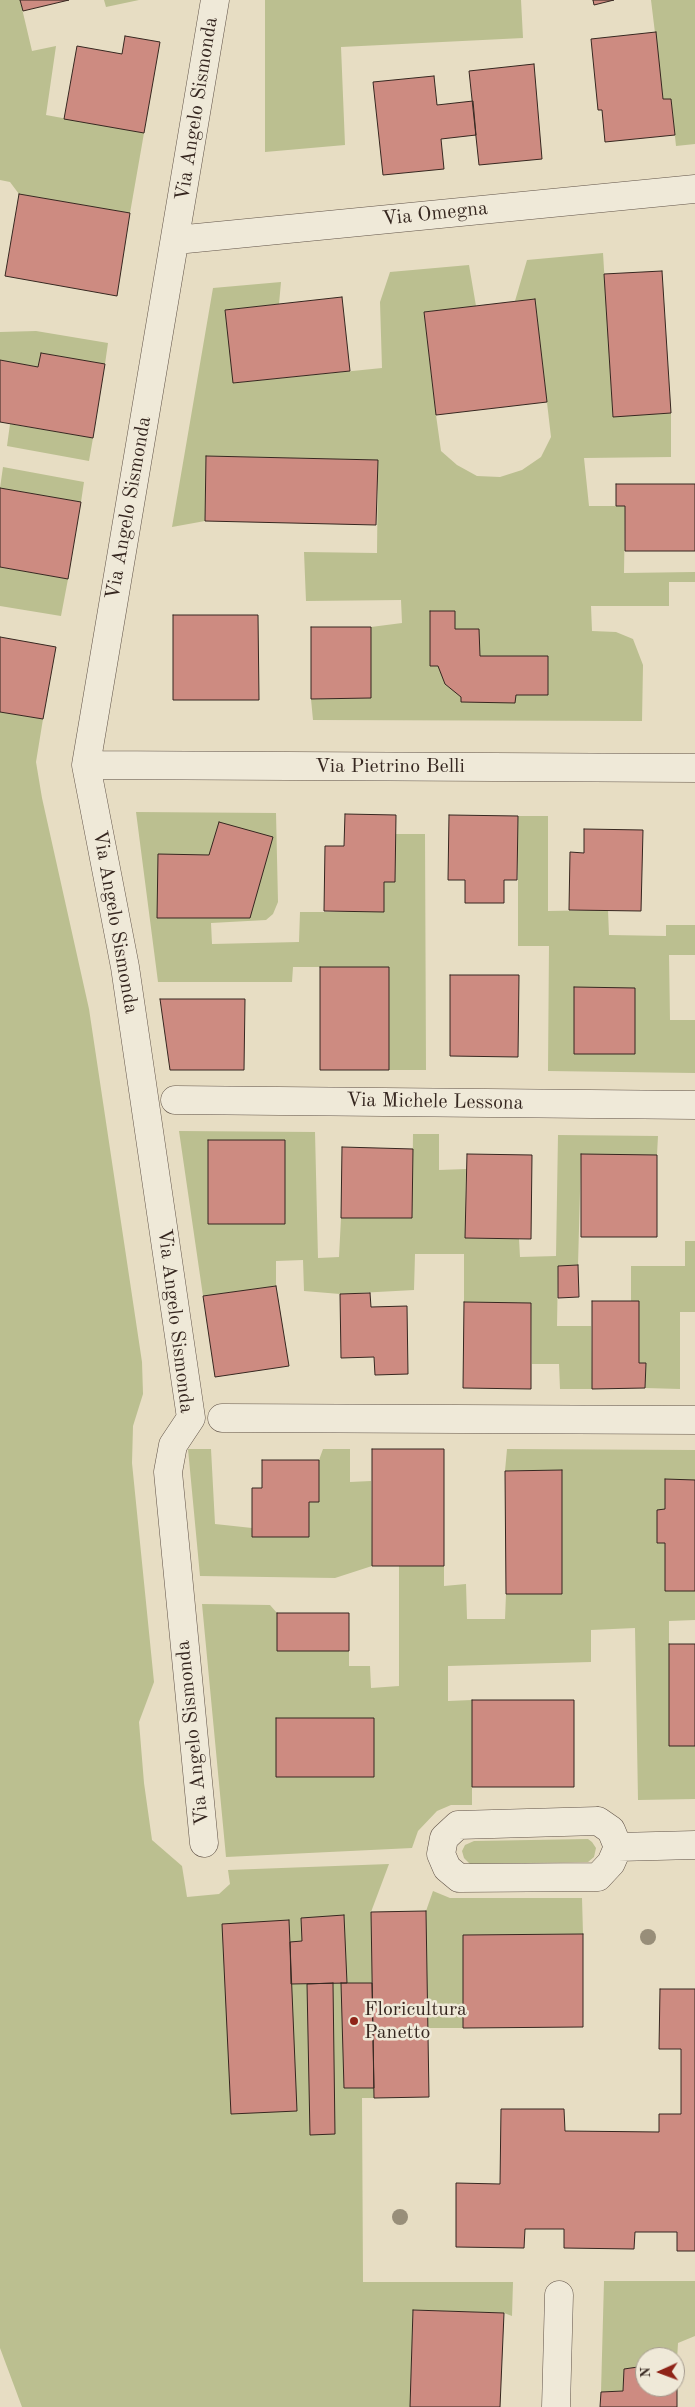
<!DOCTYPE html>
<html>
<head>
<meta charset="utf-8">
<style>
  body { margin:0 }
  #map { position:relative; width:695px; height:2407px; overflow:hidden; background:#e7ddc3; font-family:"Old Standard TT",serif }
  canvas { display:block }
  .north { position:absolute; left:635px; top:2347px; width:50px; height:50px; box-sizing:border-box; background:#efe9d8; border:1px solid #a59b8e; border-radius:50%; rotate:268deg; font-size:14px; font-weight:700; line-height:20px; text-align:center; color:#362720 }
  .north::after { content:''; display:block; margin:auto; width:18px; height:22px; background:#8f2418; clip-path:polygon(50% 0,100% 100%,50% 72%,0 100%) }
</style>
</head>
<body>
<div id="map">
<canvas width="695" height="2407"></canvas>
<div class="north">N</div>
</div>
<script>
const c = document.querySelector('canvas').getContext('2d');
c.lineJoin = 'round';
function fillPath(path, color) { c.fillStyle = color; c.fill(path, 'evenodd'); }
const poly = rows => new Path2D(rows.map(r => 'M' + r).join(''));
function stroke(path, color, width, dash) { c.strokeStyle = color; c.lineWidth = width; c.lineCap = dash ? 'butt' : 'round'; c.setLineDash(dash || []); c.stroke(path); }
function write(font, color, halo, rows, align = 'center') {
  c.font = font + ' "Old Standard TT",serif'; c.lineWidth = 5; c.setLineDash([]); c.textBaseline = 'middle'; c.strokeStyle = halo; c.fillStyle = color; for (const [text, x, y, turn = 0] of rows) {
    c.save(); c.translate(x, y); c.rotate((+turn || 0) * Math.PI / 180); c.textAlign = isNaN(turn) ? turn : align; if (halo) c.strokeText(text, 0, 0); c.fillText(text, 0, 0); c.restore();
  }
}
fillPath(poly([
  [0,0,20,0,32,51,56,46,46,115,144,133,130,213,19,194,10,182,0,180],
  [104,0,139,0,106,7],
  [265,0,521,0,523,38,341,47,345,145,265,152],
  [651,0,695,0,695,144,676,146,671,99,663,99],
  [603,253,613,416,671,413,671,457,584,458,589,506,625,506,624,573,695,572,695,582,669,582,669,606,591,606,592,631,616,632,633,639,643,665,642,721,313,720,311,699,370,698,371,627,402,623,401,600,306,601,304,552,377,553,378,460,206,456,205,521,172,527,213,288,281,282,279,304,225,310,234,383,382,368,380,302,390,272,469,265,476,306,424,312,436,415,441,451,457,465,477,476,500,477,522,470,541,457,551,437,535,299,515,301,527,260],
  [36,331,108,343,105,364,41,353,38,367,0,360,0,332],
  [10,424,93,438,89,461,7,446],
  [3,467,84,482,81,502,0,488],
  [0,567,68,579,61,616,0,606],
  [0,712,43,719,36,762,42,798,89,1009,142,1362,143,1394,133,1426,132,1463,154,1682,139,1722,144,1783,152,1840,182,1866,187,1897,219,1894,230,1884,228,1870,389,1864,371,1912,374,2088,374,2098,362,2098,363,2282,513,2282,512,2316,504,2313,413,2310,410,2407,22,2407,0,2348],
  [136,812,276,813,278,902,273,914,266,920,211,923,212,944,299,942,300,912,384,912,384,882,395,881,396,834,425,834,426,1070,389,1070,389,967,293,967,292,982,158,982],
  [518,816,548,816,548,911,608,910,609,935,666,936,666,925,695,925,695,955,669,955,670,1020,695,1020,695,1073,548,1071,549,946,518,946],
  [179,1131,315,1132,318,1258,339,1257,341,1218,412,1218,413,1134,439,1134,439,1170,466,1169,465,1238,519,1239,520,1257,556,1256,558,1135,658,1136,657,1155,581,1155,578,1265,558,1266,557,1326,591,1326,592,1389,560,1389,559,1364,532,1364,531,1303,464,1302,464,1254,415,1254,414,1290,340,1294,304,1291,303,1260,276,1261,276,1286,203,1296],
  [685,1241,695,1241,695,1312,680,1312,680,1389,645,1388,646,1363,639,1363,639,1301,631,1301,631,1266,685,1266],
  [188,1449,211,1449,215,1524,252,1528,252,1537,309,1502,319,1502,319,1460,323,1449,350,1449,350,1482,371,1481,372,1566,335,1578,200,1576],
  [507,1449,695,1450,695,1620,669,1621,669,1745,695,1746,695,1799,638,1800,635,1628,591,1630,591,1662,448,1666,448,1701,472,1700,472,1805,451,1805,437,1811,418,1831,412,1848,226,1857,202,1604,270,1605,277,1613,277,1651,349,1651,349,1666,370,1666,371,1688,399,1686,399,1566,444,1566,444,1586,466,1584,467,1619,505,1619,506,1594,562,1593,562,1470,505,1471],
  [588,1839,592,1842,596,1848,594,1857,588,1862,470,1864,464,1858,462,1851,465,1845,474,1841],
  [433,1891,450,1898,582,1898,583,1934,463,1935,463,2028,427,2028,426,1911],
  [604,2281,695,2281,695,2336,678,2343,677,2360,675,2360,675,2357,645,2357,645,2366,624,2370,623,2391,601,2392]
]), '#bbbf90');
const building = poly([
  [20,0,69,0,23,11,20,0],
  [593,0,614,0,594,5,593,0],
  [656,32,663,99,671,99,675,135,605,142,602,110,598,110,591,39,656,32],
  [125,36,160,42,144,133,64,119,77,46,122,54,125,36],
  [534,64,542,159,479,165,469,71,534,64],
  [434,76,437,105,473,101,476,135,441,139,444,169,383,175,373,82,434,76],
  [19,194,130,213,117,296,5,276,19,194],
  [662,271,671,413,613,417,604,274,662,271],
  [342,297,350,371,233,383,225,310,342,297],
  [535,299,547,402,436,415,424,312,535,299],
  [41,353,105,364,93,438,0,422,0,360,38,367,41,353],
  [206,456,378,460,376,525,205,521,206,456],
  [616,484,695,484,695,551,625,551,625,506,616,506,616,484],
  [0,488,81,502,68,579,0,567,0,488],
  [430,611,455,611,455,629,479,629,480,656,548,656,548,695,516,695,515,703,461,702,461,697,445,684,438,666,430,666,430,611],
  [173,615,258,615,259,700,173,700,173,615],
  [311,627,371,627,371,698,311,699,311,627],
  [0,637,56,647,43,719,0,712,0,637],
  [345,814,396,815,395,882,384,882,384,912,324,911,325,846,344,846,345,814],
  [449,815,518,816,517,880,504,880,504,903,465,903,465,880,448,880,449,815],
  [219,822,273,837,250,918,157,918,158,854,209,855,219,822],
  [584,829,643,830,641,911,569,910,570,852,584,853,584,829],
  [320,967,389,967,389,1070,320,1070,320,967],
  [450,975,519,975,518,1057,450,1056,450,975],
  [574,987,635,988,635,1054,574,1054,574,987],
  [160,999,245,999,244,1070,170,1070,160,999],
  [208,1140,285,1140,285,1224,208,1224,208,1140],
  [342,1147,413,1149,412,1218,341,1218,342,1147],
  [467,1154,532,1155,531,1239,465,1238,467,1154],
  [581,1154,657,1155,657,1237,581,1237,581,1154],
  [578,1265,579,1297,558,1298,558,1266,578,1265],
  [276,1286,289,1366,215,1377,203,1296,276,1286],
  [370,1293,371,1307,407,1306,408,1374,375,1375,374,1357,341,1358,340,1294,370,1293],
  [592,1301,639,1301,639,1363,646,1363,645,1388,592,1389,592,1301],
  [464,1302,531,1303,531,1389,463,1388,464,1302],
  [372,1449,444,1449,444,1566,372,1566,372,1449],
  [262,1460,319,1460,319,1502,309,1502,309,1537,252,1537,252,1488,262,1488,262,1460],
  [562,1470,562,1594,506,1594,505,1471,562,1470],
  [665,1479,695,1480,695,1591,665,1591,665,1543,657,1543,657,1510,665,1509,665,1479],
  [277,1613,349,1613,349,1651,277,1651,277,1613],
  [669,1644,695,1644,695,1746,669,1746,669,1644],
  [472,1700,574,1700,574,1787,472,1787,472,1700],
  [276,1718,374,1718,374,1777,276,1777,276,1718],
  [426,1911,429,2097,374,2098,371,1912,426,1911],
  [344,1915,347,1983,291,1984,290,1942,302,1941,301,1918,344,1915],
  [289,1920,297,2111,231,2114,222,1924,289,1920],
  [583,1934,583,2027,463,2028,463,1935,583,1934],
  [333,1983,335,2134,310,2135,307,1984,333,1983],
  [341,1983,372,1983,374,2088,344,2088,341,1983],
  [660,1989,695,1989,695,2251,677,2251,677,2232,635,2232,634,2249,564,2248,564,2229,525,2229,524,2248,456,2247,456,2183,500,2184,501,2109,564,2109,565,2131,659,2132,659,2114,681,2114,681,2049,659,2049,660,1989],
  [413,2310,504,2313,500,2407,410,2407,413,2310],
  [675,2360,677,2360,677,2407,600,2407,601,2392,623,2391,624,2369,645,2366,645,2387,675,2387,675,2360]
]);
fillPath(building, '#cd8b81');
stroke(building, '#362720', 1);
const minor = poly([
  [176,240,695,189],
  [86,765,695,768],
  [175,1100,695,1105],
  [222,1418,695,1420],
  [598,1821,611,1830,618,1847,611,1863,598,1877,459,1878,447,1868,441,1854,444,1838,458,1825,598,1821],
  [204,1843,168,1472,173,1445,191,1418,125,967,86,765,215,0],
  [618,1847,695,1845],
  [556,2407,559,2295]
]);
stroke(minor, '#625449', 29);
stroke(minor, '#efe9d8', 28);
c.fillStyle = '#988e79';
for (const [x, y] of [
  [648,1937],
  [400,2217]
]) { c.beginPath(); c.arc(x, y, 8, 0, 2 * Math.PI); c.fill(); }
for (const [x, y, r, color] of [
  [354,2021,5,"#8f2418"]
]) { const dot = new Path2D(); dot.arc(x, y, r, 0, 2 * Math.PI); c.fillStyle = color; c.fill(dot); stroke(dot, '#efe9d8', 2); }
write('20px', '#362720', '#efe9d8', [
  ["Via Angelo Sismonda",197,109,-81],
  ["Via Omegna",435,214,-6],
  ["Via Angelo Sismonda",129,508,-80],
  ["Via Pietrino Belli",390,767],
  ["Via Angelo Sismonda",115,922,80],
  ["Via Michele Lessona",435,1102,1],
  ["Via Angelo Sismonda",175,1321,83],
  ["Via Angelo Sismonda",193,1733,-96]
]);
write('20px', '#362720', '#efe9d8', [
  ["Floricultura",364,2010],
  ["Panetto",364,2033]
], 'left');
</script>
</body>
</html>
